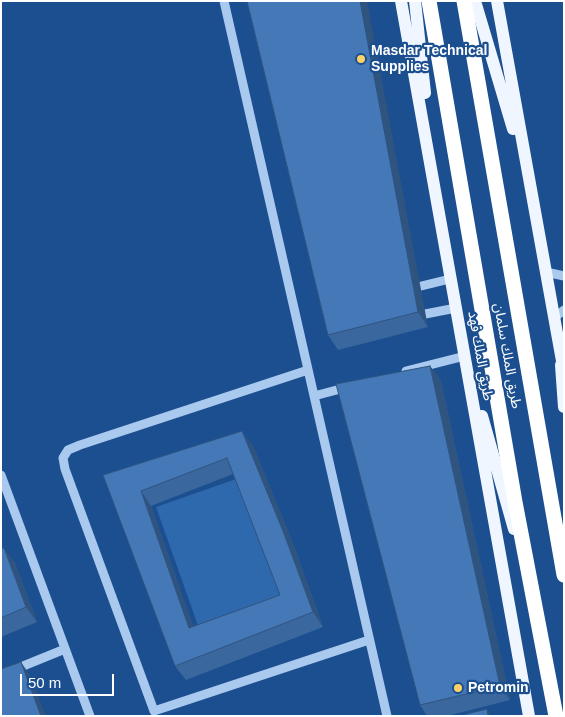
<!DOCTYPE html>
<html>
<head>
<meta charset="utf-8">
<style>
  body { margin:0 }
  #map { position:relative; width:565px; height:717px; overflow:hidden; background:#1b4f8f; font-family:Arial,sans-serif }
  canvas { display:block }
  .frame { position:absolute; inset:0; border:2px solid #fff; pointer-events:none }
  .scale { position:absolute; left:20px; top:674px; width:94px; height:22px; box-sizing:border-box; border:2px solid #fff; border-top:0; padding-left:6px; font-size:15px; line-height:18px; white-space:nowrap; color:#fff; -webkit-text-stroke:4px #1b4f8f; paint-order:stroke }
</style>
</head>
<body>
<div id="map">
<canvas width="565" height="717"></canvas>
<div class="frame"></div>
<div class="scale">50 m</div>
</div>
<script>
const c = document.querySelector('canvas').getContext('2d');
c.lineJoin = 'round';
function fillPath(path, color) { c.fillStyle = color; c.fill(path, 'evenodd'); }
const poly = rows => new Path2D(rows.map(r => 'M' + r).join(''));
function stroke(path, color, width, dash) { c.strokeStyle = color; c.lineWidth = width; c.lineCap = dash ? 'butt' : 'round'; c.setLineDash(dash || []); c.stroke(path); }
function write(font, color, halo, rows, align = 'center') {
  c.font = font + ' Arial,"Noto Sans Arabic",sans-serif'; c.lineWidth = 4.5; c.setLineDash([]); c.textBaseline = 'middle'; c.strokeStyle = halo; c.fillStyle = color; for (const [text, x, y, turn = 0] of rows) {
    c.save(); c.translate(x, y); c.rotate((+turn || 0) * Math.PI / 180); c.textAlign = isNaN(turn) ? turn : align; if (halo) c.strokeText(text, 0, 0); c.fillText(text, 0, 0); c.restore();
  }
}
fillPath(poly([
  [236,479,284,606,201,634,156,507]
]), '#2e69ad');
stroke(poly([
  [224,1,387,716],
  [546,272,564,276],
  [409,289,450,279],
  [415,316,456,308],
  [555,317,564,310],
  [308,370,80,445,68,450,63,458,65,469,154,711,369,640],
  [406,371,465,356],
  [314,396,348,387],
  [1,475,90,716],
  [1,675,65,649]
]), '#a9c9ee', 9);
stroke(poly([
  [401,1,529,716],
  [415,1,425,93],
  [475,1,513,129],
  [497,1,564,372],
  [561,365,564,407],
  [482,416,514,529]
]), '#f0f6ff', 12);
stroke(poly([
  [429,1,515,502,556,716],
  [464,1,564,575]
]), '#fff', 15);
fillPath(poly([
  [247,1,428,327,338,350,328,335],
  [430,366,441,381,510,700,447,716,427,716,420,705],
  [253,446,294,546,323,627,186,680,175,666,103,475],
  [233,474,280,595,193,626,151,506],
  [1,549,15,563,37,622,1,637]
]), '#3a679d');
fillPath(poly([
  [360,1,367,1,428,327,418,312],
  [430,366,441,381,510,700,500,686],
  [242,431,253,446,294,546,323,627,313,612],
  [141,491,151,506,199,643,189,628],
  [4,548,15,563,37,622,26,607],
  [21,662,31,677,46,716,41,716],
  [487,709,491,716,488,716]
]), '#305480');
const building = poly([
  [247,1,360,1,418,312,328,335,247,1],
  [430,366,500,686,420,705,336,384,430,366],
  [242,431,283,531,313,612,175,666,103,475,242,431],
  [227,458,280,595,189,628,141,491,227,458],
  [4,548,26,607,1,618,1,549,4,548],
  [21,662,41,716,1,716,1,669,21,662],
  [487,709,488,716,459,716,487,709]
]);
fillPath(building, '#4478b7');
stroke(building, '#305480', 1);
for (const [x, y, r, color] of [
  [361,59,5,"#ffd166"],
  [458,688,5,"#ffd166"]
]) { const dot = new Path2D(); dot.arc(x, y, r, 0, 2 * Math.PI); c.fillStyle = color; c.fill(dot); stroke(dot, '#1b4f8f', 2); }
write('bold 14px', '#fff', '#1b4f8f', [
  ["Masdar Technical",371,51],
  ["Supplies",371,67],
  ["Petromin",468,688]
], 'left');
write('14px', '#fff', '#1b4f8f', [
  ["طريق الملك فهد",480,356,80],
  ["طريق الملك سلمان",507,356,80]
]);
</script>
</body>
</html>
